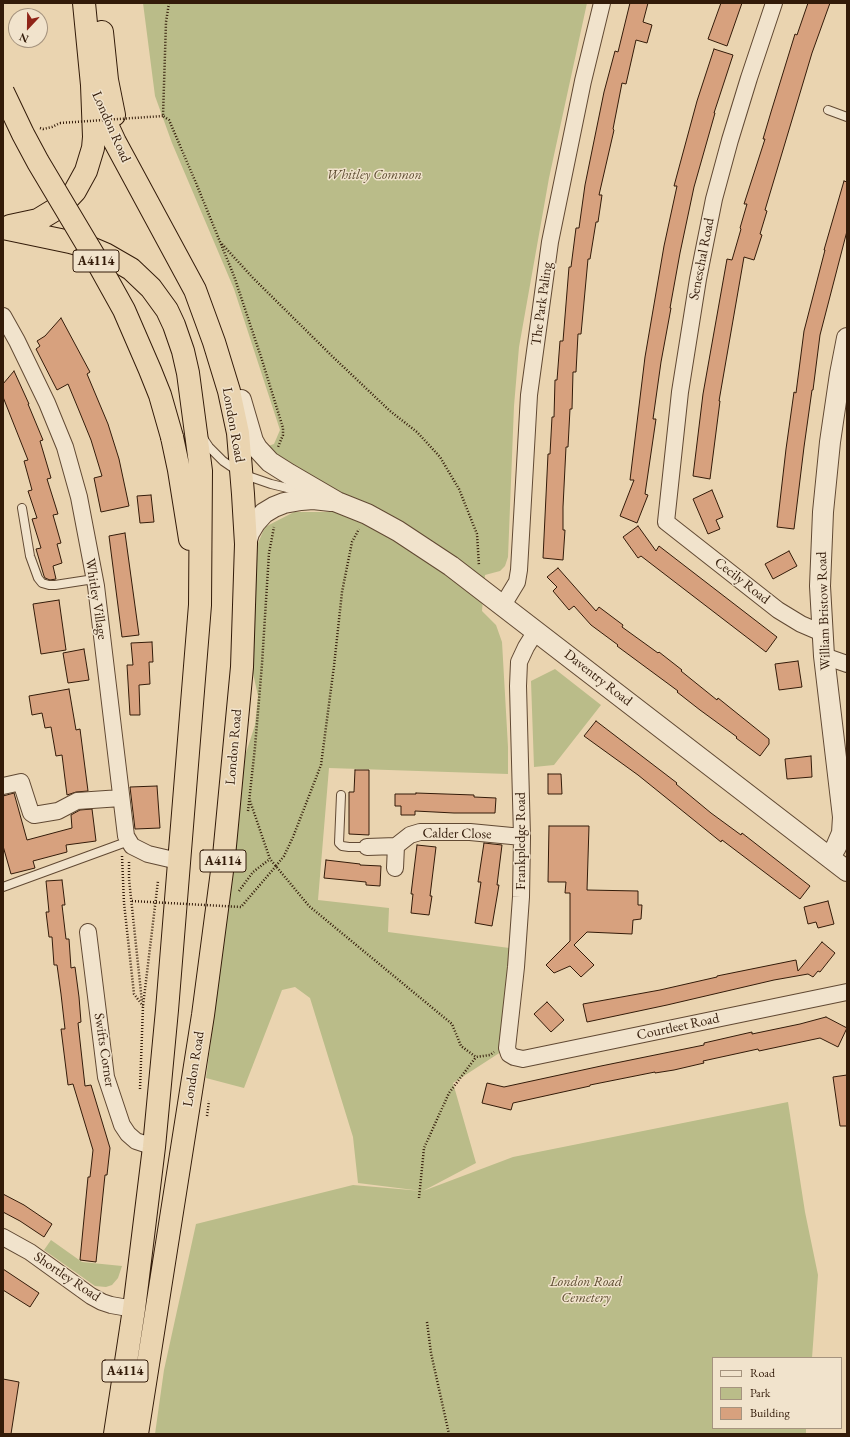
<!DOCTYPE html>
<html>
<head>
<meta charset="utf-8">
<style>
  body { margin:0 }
  #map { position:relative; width:850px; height:1437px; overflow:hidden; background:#ead4b0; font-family:"EB Garamond",serif }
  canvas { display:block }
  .frame { position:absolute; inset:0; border:4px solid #331b09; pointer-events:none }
  .legend { position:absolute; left:712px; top:1357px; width:130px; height:72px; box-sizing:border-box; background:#f1e3cc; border:1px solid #a5937e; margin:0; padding:5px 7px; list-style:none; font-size:12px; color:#331b09 }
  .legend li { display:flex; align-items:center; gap:8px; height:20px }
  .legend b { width:20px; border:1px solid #a5937e }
  .north { position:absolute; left:8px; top:8px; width:40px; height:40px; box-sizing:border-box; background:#f1e3cc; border:1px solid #a5937e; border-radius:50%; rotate:202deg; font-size:11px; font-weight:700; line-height:16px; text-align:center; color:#331b09 }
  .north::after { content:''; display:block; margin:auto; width:14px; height:18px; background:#8f2418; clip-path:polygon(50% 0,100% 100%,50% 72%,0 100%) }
</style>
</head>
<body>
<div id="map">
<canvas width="850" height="1437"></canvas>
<div class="frame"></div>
<ul class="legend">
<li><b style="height:5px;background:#f1e3cc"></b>Road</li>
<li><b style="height:11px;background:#babc89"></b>Park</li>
<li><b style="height:11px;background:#d7a17e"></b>Building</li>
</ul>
<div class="north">N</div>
</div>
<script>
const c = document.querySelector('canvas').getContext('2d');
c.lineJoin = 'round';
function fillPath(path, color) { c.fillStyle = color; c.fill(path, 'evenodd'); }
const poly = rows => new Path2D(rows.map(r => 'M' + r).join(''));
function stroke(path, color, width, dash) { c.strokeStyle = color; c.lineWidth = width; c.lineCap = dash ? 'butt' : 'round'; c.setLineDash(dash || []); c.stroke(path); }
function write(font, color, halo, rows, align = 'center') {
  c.font = font + ' "EB Garamond",serif'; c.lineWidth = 3; c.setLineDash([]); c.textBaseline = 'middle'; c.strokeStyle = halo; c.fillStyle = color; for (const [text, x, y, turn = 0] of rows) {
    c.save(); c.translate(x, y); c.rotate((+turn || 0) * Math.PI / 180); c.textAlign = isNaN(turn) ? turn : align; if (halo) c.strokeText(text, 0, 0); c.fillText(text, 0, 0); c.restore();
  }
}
fillPath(poly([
  [143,3,587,3,549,178,519,347,514,406,508,557,505,566,500,571,485,575,482,611,496,625,502,642,508,747,508,774,329,768,318,900,389,908,388,932,517,949,507,1048,453,1083,476,1163,423,1191,513,1157,788,1102,805,1212,818,1275,812,1358,713,1358,713,1428,806,1428,806,1434,155,1434,164,1370,196,1224,353,1185,422,1191,358,1183,353,1137,310,998,295,987,282,990,244,1088,206,1078,235,854,243,762,255,725,258,696,251,664,258,543,265,527,294,512,335,512,339,492,265,447,274,444,280,430,234,289,172,143,155,96],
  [555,669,601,705,554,765,534,767,531,681],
  [51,1240,82,1262,122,1266,118,1278,112,1285,106,1287,95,1286,44,1250]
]), '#babc89');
const building = poly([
  [630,3,648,3,643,22,652,25,647,43,636,40,626,84,622,83,613,129,614,130,599,195,602,195,598,222,596,222,590,259,588,259,581,334,578,334,576,372,573,372,572,409,570,409,568,447,566,447,563,507,563,530,565,530,563,560,543,558,548,454,550,454,552,417,554,417,555,380,557,380,560,341,563,341,569,267,571,267,576,228,579,228,585,185,604,92,615,51,618,52,630,3],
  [721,3,742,3,727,46,708,39,721,3],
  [808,3,830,3,812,53,765,210,767,211,760,234,762,235,754,260,744,257,719,401,720,401,710,479,693,476,703,394,727,259,732,260,741,229,740,228,747,204,744,204,765,139,763,139,771,112,795,34,797,35,808,3],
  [714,49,733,55,714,113,715,113,694,187,680,253,670,308,671,308,661,362,653,419,656,419,645,494,648,495,637,523,620,516,634,480,630,480,645,357,664,246,677,186,674,186,697,101,714,49],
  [844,181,847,182,847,231,820,335,813,390,812,390,804,447,794,529,777,527,786,449,794,392,796,393,804,331,825,250,824,250,844,181],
  [61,318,90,372,87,374,108,424,119,459,129,506,101,512,94,478,102,476,91,440,80,413,68,384,57,390,36,349,40,346,37,341,45,336,61,318],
  [14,371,29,404,28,404,43,440,40,441,51,478,47,479,58,514,53,515,61,543,57,544,62,563,53,566,56,579,50,580,45,578,44,576,36,549,41,548,32,519,37,518,28,491,32,490,24,461,28,460,3,397,3,384,14,371],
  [712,490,723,517,716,520,720,529,708,534,693,499,712,490],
  [151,495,154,522,140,523,137,496,151,495],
  [638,526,656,551,659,546,777,637,766,652,641,556,638,558,623,537,638,526],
  [125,533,139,635,122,637,109,536,125,533],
  [789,551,797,566,773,579,765,564,789,551],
  [558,568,596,611,599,607,623,625,622,627,658,653,659,652,682,670,681,671,717,700,718,698,769,739,769,744,760,756,736,738,737,737,700,710,677,692,678,691,617,646,618,645,591,625,574,606,569,610,553,591,557,587,547,577,558,568],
  [59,600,66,650,41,654,33,604,59,600],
  [152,642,153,662,149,662,150,684,139,685,140,715,130,715,127,665,133,665,131,643,152,642],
  [84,649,89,680,68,683,63,653,84,649],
  [798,661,802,687,779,690,775,664,798,661],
  [69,689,76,730,80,729,88,791,76,792,67,795,62,755,56,756,51,727,45,728,42,713,32,715,29,696,69,689],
  [596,721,677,783,676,784,711,813,741,835,742,833,810,886,800,899,722,840,721,842,638,775,584,736,596,721],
  [811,756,812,777,787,779,785,759,811,756],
  [355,770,369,770,369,835,349,834,349,792,354,792,355,770],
  [548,774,561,774,562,794,548,794,548,774],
  [157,786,160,828,135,829,130,787,157,786],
  [14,793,27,840,72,828,71,815,80,810,92,809,96,841,66,845,67,852,33,861,35,868,11,874,3,846,3,796,14,793],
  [416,793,474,795,474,797,496,798,495,813,454,813,415,811,415,815,401,815,401,806,395,806,395,794,416,794,416,793],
  [549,826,589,826,587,890,638,891,638,905,642,905,641,919,633,920,632,934,587,932,574,945,594,965,581,977,570,966,554,973,546,965,570,941,570,893,565,893,566,882,548,882,549,826],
  [484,843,502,845,497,885,499,885,492,926,475,923,481,882,478,882,484,843],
  [417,845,436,847,430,896,432,896,429,915,411,913,413,894,411,894,417,845],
  [326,860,360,864,360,865,381,866,380,886,366,885,366,882,324,878,326,860],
  [62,880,65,905,62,905,66,939,69,939,71,968,75,967,79,997,81,1022,78,1023,85,1086,91,1085,110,1148,107,1175,105,1175,96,1262,80,1260,88,1177,90,1177,93,1150,73,1084,68,1085,61,1029,65,1029,61,994,57,965,54,965,52,937,49,937,46,912,49,912,46,881,62,880],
  [828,901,834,924,818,928,816,922,808,924,804,907,828,901],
  [822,942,835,953,820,972,818,971,813,977,808,974,774,980,667,1005,587,1022,583,1004,660,990,717,977,717,976,796,960,798,971,822,942],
  [547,1002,564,1020,551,1032,534,1014,547,1002],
  [826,1017,847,1028,838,1047,820,1038,759,1051,758,1049,703,1061,704,1063,674,1070,655,1073,655,1072,590,1085,590,1086,513,1103,511,1110,482,1103,487,1083,504,1087,601,1066,704,1045,704,1043,752,1032,752,1034,800,1024,826,1017],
  [847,1075,847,1126,840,1126,833,1077,847,1075],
  [3,1194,24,1205,52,1224,44,1237,20,1221,3,1212,3,1194],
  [3,1269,39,1293,30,1307,3,1290,3,1269],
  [3,1379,19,1382,11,1434,3,1434,3,1379]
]);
fillPath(building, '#d7a17e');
stroke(building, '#331b09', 1);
const service = poly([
  [828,110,847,117],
  [203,438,209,447,223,461,242,474,271,484,308,493],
  [22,508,30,556,38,578,42,583,49,585,55,585,94,579],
  [341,795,339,843,342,846,349,847,367,847],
  [3,887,129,841]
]);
const minor = poly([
  [774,3,749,78,730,140,714,199,698,279,680,392,666,522,778,610,801,624,822,633],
  [3,316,17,341,47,403,65,447,79,497,96,586,126,836,132,846,148,854,178,861],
  [503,605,517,582,519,570,529,395,550,242,583,81,602,3],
  [536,631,526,647,519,662,518,686,522,837,521,897,516,967,507,1048,509,1054,514,1057,523,1059,847,992],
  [824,656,847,664],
  [3,786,21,782,31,813,34,815,58,811,77,801,121,798],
  [367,847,396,846],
  [395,868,396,846,410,835,420,832,470,832,522,837],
  [88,932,106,1077,122,1125,128,1134,136,1141,154,1147],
  [3,1237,30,1252,91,1296,102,1302,111,1305,134,1309]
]);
const tertiary = poly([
  [241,400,253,441,257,448,270,462,289,474,337,502,367,514,398,531,451,566,847,871],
  [246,544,249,533,255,523,264,513,274,507,284,503,301,500,313,499,331,501],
  [830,857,836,847,842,833,843,817,824,656,820,586,823,512,830,442,840,374,847,338]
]);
const trunk = poly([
  [102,32,107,80,114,115],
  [92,85,108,127,115,142,195,290,214,342,229,391,238,433,243,494,246,544,242,667,224,856,203,1015,137,1434],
  [10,226,38,220,61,206,75,191,86,171,93,148,94,137,92,85,84,3],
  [3,228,70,242,91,248,105,254,131,269,151,288,167,310,174,325,183,351,188,373,201,471,200,605,167,1010,154,1147,134,1309,115,1434],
  [172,437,179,470,190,539]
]);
stroke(service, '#614933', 10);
stroke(minor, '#614933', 18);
stroke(tertiary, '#614933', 22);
stroke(trunk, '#331b09', 24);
stroke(poly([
  [169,3,166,22,163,116,169,120,196,183,234,276,262,360,283,428,283,435,278,447],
  [40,128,43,129,52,127,60,123],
  [222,244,253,278,333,357,390,411,417,432,440,457,459,489,477,534,479,566],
  [250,801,270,859,309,906,452,1024,461,1046,476,1057,490,1055,494,1052],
  [248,811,255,747,262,664,269,553,274,527],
  [122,856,124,903,134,994,143,1006],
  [129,862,129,879,142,1002],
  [276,866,284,856,293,837,321,765,334,666,342,592,352,542,359,529],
  [239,891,253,872,270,859],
  [140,1089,143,1006,158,881],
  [207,1116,209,1101],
  [419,1198,424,1148,449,1093,476,1057],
  [427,1322,431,1353,449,1434]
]), '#331b09', 2.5, [1, 2]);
stroke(service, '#f1e3cc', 8);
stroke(minor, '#f1e3cc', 16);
stroke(tertiary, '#f1e3cc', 20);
stroke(trunk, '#ead4b0', 22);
const trunkBridge = poly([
  [3,92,23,134,38,162,94,256,124,310,150,370,160,395,172,437]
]);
stroke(trunkBridge, '#331b09', 24, []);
stroke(poly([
  [60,123,163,116],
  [132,901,241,907,276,866]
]), '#331b09', 2.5, [1, 2]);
stroke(trunkBridge, '#ead4b0', 22);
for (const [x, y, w] of [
  [96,261,46],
  [223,861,46],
  [125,1371,46]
]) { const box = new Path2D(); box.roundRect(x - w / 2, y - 11, w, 22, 3); c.fillStyle = '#f1e3cc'; c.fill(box); stroke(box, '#331b09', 1); }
write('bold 13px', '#331b09', null, [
  ["A4114",96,261],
  ["A4114",223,861],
  ["A4114",125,1371]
]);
write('14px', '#331b09', '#f1e3cc', [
  ["London Road",111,127,66],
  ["Seneschal Road",702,259,-79],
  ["The Park Paling",542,304,-82],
  ["London Road",233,425,80],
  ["Cecily Road",742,581,38],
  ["Whitley Village",96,599,81],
  ["William Bristow Road",824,611,-92],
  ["Daventry Road",598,678,38],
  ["London Road",234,747,-85],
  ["Calder Close",457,834,1],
  ["Frankpledge Road",521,841,-90],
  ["Courtleet Road",678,1027,-12],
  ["Swifts Corner",104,1050,81],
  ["London Road",194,1069,-81],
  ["Shortley Road",67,1277,34]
]);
write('italic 14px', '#5c4b2f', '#f1e3cc', [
  ["Whitley Common",374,175],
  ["London Road",586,1282],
  ["Cemetery",586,1298]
]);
</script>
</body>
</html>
